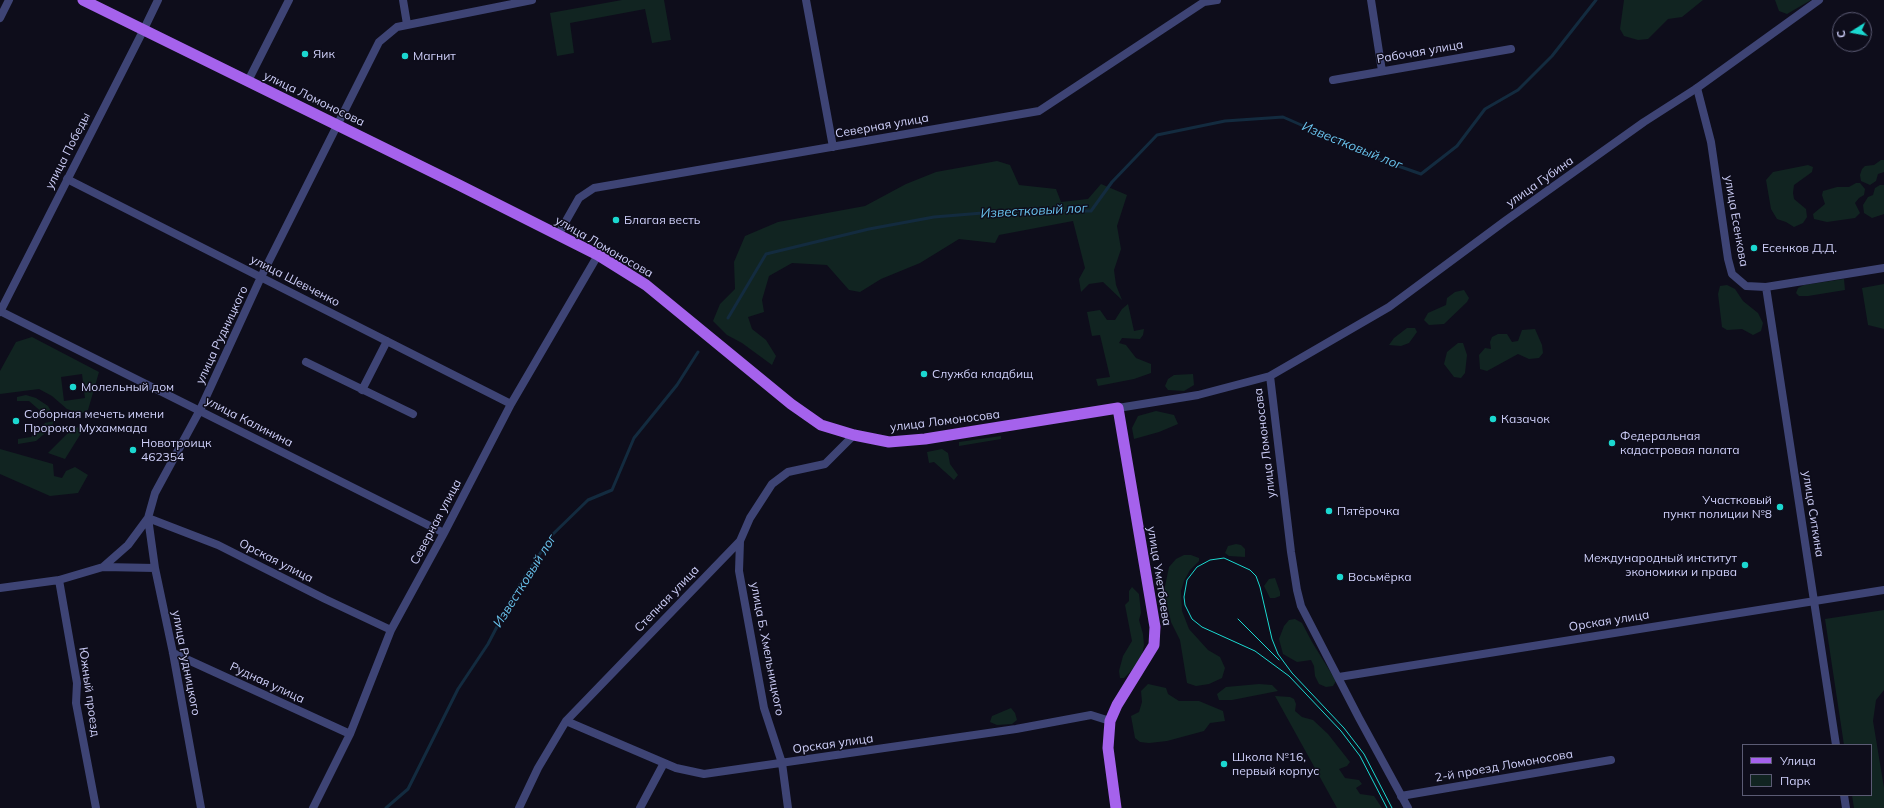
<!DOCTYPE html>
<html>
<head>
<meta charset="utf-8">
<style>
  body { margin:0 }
  #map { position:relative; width:1884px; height:808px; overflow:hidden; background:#0e0d1b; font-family:Mulish,sans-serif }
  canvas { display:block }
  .legend { position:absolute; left:1742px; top:744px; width:130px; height:52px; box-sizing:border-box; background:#0e0d1b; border:1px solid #5b5b74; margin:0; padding:5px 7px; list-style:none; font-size:12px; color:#cecff9 }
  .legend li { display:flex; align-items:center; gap:8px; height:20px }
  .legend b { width:20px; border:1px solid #5b5b74 }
  .north { position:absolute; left:1832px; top:12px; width:40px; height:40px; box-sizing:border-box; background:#0e0d1b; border:1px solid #5b5b74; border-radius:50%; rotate:259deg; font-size:11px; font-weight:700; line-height:16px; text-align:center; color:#cecff9 }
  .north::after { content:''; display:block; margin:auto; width:14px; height:18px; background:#1bd8d0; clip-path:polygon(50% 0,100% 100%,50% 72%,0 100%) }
</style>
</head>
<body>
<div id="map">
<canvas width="1884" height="808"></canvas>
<ul class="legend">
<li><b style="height:5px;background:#a562ec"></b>Улица</li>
<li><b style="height:11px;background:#112421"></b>Парк</li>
</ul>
<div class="north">С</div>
</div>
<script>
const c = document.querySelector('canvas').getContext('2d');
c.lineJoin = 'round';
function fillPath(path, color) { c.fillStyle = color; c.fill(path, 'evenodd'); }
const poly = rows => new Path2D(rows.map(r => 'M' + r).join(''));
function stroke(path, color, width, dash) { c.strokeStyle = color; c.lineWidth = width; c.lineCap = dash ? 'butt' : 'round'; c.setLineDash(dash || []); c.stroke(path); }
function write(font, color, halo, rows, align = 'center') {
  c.font = font + ' Mulish,sans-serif'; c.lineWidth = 3; c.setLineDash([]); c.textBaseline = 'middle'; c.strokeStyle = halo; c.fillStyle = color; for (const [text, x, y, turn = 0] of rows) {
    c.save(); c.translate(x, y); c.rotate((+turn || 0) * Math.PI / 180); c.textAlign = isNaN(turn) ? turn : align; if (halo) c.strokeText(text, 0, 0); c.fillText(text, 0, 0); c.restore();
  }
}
fillPath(poly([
  [622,0,664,0,671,40,652,43,645,9,570,23,574,53,557,56,550,13],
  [1624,0,1703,0,1682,17,1668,19,1648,39,1638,40,1624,36,1620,29],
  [1775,0,1811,0,1787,14,1779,11],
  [1881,160,1884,160,1884,172,1878,174,1876,181,1870,185,1861,181,1860,175,1862,169,1865,166,1874,165],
  [997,161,1010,165,1019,185,1056,189,1061,202,1088,199,1101,184,1127,195,1117,226,1121,249,1114,270,1116,285,1122,300,1103,282,1089,284,1081,292,1079,279,1085,268,1073,221,999,235,995,243,959,239,920,263,881,279,860,292,849,290,827,265,792,263,769,276,762,300,764,312,748,317,752,329,766,340,776,356,772,365,742,343,727,335,713,321,720,304,735,289,734,262,745,236,778,222,865,206,906,184,936,172],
  [1808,165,1813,167,1812,172,1794,185,1793,193,1794,199,1806,209,1807,217,1803,223,1794,227,1786,222,1777,219,1771,209,1766,180,1773,172],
  [1856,183,1860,183,1865,189,1864,195,1859,198,1855,203,1860,213,1855,218,1827,222,1814,219,1813,214,1825,204,1822,195,1823,191,1837,187,1849,187],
  [1880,185,1884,185,1884,214,1872,218,1864,213,1863,205,1868,197,1873,195,1875,188],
  [1844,279,1845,290,1808,296,1799,296,1796,293,1798,288,1804,285],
  [1884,284,1884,329,1868,325,1862,288],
  [1727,285,1735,289,1743,301,1758,313,1763,323,1761,331,1753,335,1742,329,1727,330,1722,327,1718,294,1720,286],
  [1464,290,1469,298,1467,302,1444,324,1429,325,1424,320,1428,313,1446,305,1447,298,1455,292],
  [1128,304,1134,331,1144,329,1143,335,1140,339,1122,338,1119,343,1126,345,1136,358,1151,364,1151,373,1134,379,1098,386,1096,379,1110,377,1100,335,1092,336,1087,312,1100,310,1107,320,1115,320,1122,309],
  [1407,328,1415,328,1417,332,1409,343,1401,346,1389,345,1394,338],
  [1535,329,1542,345,1543,353,1539,358,1529,359,1518,354,1487,371,1480,369,1479,355,1485,348,1491,349,1490,342,1492,337,1498,334,1507,334,1512,342,1518,341,1522,330],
  [32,337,99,372,88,410,80,414,67,409,52,396,39,389,0,394,0,371,16,342],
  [82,374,85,398,64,401,61,377],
  [1458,343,1463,343,1467,355,1465,373,1461,378,1454,377,1444,364,1447,352],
  [1193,374,1194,385,1184,391,1168,390,1165,386,1168,379,1174,375],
  [26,395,36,398,48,406,52,413,44,414,29,401,17,401,17,397],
  [1156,411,1174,415,1178,424,1159,432,1134,439,1132,428,1138,416],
  [54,421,51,428,36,441,18,444,18,439,31,437,45,423],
  [78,427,83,430,65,459,48,453,72,429],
  [1001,436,1001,439,959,446,959,442],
  [0,449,53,464,54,476,62,478,66,471,75,467,88,475,78,493,50,496,0,474],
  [942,449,948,453,950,464,958,475,954,480,934,462,929,463,927,452],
  [1236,544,1241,545,1245,549,1245,557,1229,556,1225,553,1228,546],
  [1184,555,1191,555,1199,558,1199,561,1190,570,1184,581,1181,591,1182,611,1189,629,1208,650,1220,657,1225,668,1222,678,1209,684,1196,686,1187,683,1180,640,1171,622,1164,591,1169,567,1176,559],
  [1275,578,1280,592,1280,596,1275,598,1270,598,1264,586,1269,579],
  [1132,587,1139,594,1141,613,1139,620,1143,634,1144,645,1142,655,1134,668,1124,678,1120,678,1119,671,1123,656,1132,641,1125,605,1129,601,1129,591],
  [1884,610,1884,690,1876,700,1873,721,1884,788,1884,808,1854,808,1852,795,1871,795,1871,745,1844,745,1825,619],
  [1295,619,1302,623,1312,642,1336,681,1333,686,1326,687,1319,684,1315,676,1314,666,1311,660,1297,662,1283,654,1279,639,1284,626,1289,620],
  [1148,684,1166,688,1168,694,1179,701,1199,701,1223,711,1225,721,1210,723,1204,731,1167,741,1149,743,1140,742,1135,738,1131,716,1139,712,1142,702,1141,691],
  [1259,684,1272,685,1278,691,1232,700,1219,700,1217,694,1226,687],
  [1275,696,1290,697,1294,699,1296,704,1295,711,1302,717,1313,720,1328,734,1350,762,1347,766,1339,769,1345,778,1359,780,1362,784,1356,788,1360,794,1374,796,1382,808,1337,808],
  [1011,708,1015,713,1017,720,1012,724,997,725,990,722,992,716]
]), '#112421');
stroke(poly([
  [728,318,766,254,869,229,934,217,1007,211,1091,211,1112,182,1157,135,1225,121,1283,117,1381,160,1421,174,1457,146,1485,109,1518,90,1552,56,1596,0],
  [386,808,408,789,458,689,488,644,515,592,552,535,588,500,612,490,634,438,677,385,698,352]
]), '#132b3f', 3);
stroke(poly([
  [403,0,407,24],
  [806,0,833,147],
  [1371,0,1382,71],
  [0,18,9,0],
  [144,29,158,0],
  [1333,80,1511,49],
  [248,81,289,0],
  [1697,88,1711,142,1728,259,1732,274,1746,286,1766,287,1884,268],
  [67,179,511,404],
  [558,235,579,198,594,188,1039,111,1204,2,1217,0],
  [1766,287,1836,745],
  [0,311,444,533],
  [306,362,413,414],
  [362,390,387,341],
  [740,541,739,571,764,708,782,763,788,808],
  [103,567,128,545,148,518,218,545,325,599,391,630],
  [59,580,77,683,76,703,96,808],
  [0,588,59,580,103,567,155,568],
  [173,653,350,734],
  [1339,677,1884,590],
  [566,721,676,768,704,774,1016,729,1091,715,1110,721],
  [1844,795,1846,808],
  [1401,796,1611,760],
  [201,808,173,653,155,568,148,518,155,493,200,410,261,277,379,42,397,27,532,0],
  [313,808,350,734,391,630,444,533,511,404,598,255],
  [519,808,538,768,566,721,740,541,750,518,772,484,788,472,825,464,854,435],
  [640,808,664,763]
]), '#3e4475', 8);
stroke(poly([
  [0,312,144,29],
  [1270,376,1291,552,1297,590,1301,606,1359,718,1408,808],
  [1118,408,1198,395,1270,376,1389,307,1505,221,1644,122,1697,88,1819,0]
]), '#3e4475', 8);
stroke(poly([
  [83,0,459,185,598,255,646,285,791,404,821,425,854,435,889,442,925,439,1118,408,1155,627,1154,645,1117,705,1110,721,1108,748,1116,808]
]), '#a562ec', 11);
stroke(poly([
  [1238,619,1279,660],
  [1387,808,1360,756,1341,731,1289,676,1255,651,1202,627,1192,619,1185,605,1184,597,1187,580,1197,567,1210,560,1224,558,1250,570,1256,576,1260,587,1272,639,1278,654,1292,673,1344,728,1364,754,1392,808]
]), '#1bd8d0', 1);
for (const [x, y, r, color] of [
  [305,54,4,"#1bd8d0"],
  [405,56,4,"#1bd8d0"],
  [616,220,4,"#1bd8d0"],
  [1754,248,4,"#1bd8d0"],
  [924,374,4,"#1bd8d0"],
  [73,387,4,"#1bd8d0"],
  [1493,419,4,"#1bd8d0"],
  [16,421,4,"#1bd8d0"],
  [1612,443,4,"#1bd8d0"],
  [133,450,4,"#1bd8d0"],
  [1780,507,4,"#1bd8d0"],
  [1329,511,4,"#1bd8d0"],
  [1745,565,4,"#1bd8d0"],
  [1340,577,4,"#1bd8d0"],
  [1224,764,4,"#1bd8d0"]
]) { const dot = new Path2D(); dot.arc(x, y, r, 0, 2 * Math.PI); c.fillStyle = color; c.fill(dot); stroke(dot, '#0e0d1b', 1.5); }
write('12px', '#cecff9', '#0e0d1b', [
  ["Рабочая улица",1420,52,-10],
  ["улица Ломоносова",314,99,26],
  ["Северная улица",882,126,-10],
  ["улица Победы",68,151,-63],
  ["улица Губина",1540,182,-35],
  ["улица Есенкова",1736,221,80],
  ["улица Ломоносова",604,247,30],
  ["улица Шевченко",295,281,27],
  ["улица Рудницкого",222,335,-65],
  ["улица Ломоносова",945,421,-7],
  ["улица Калинина",249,422,27],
  ["улица Ломоносова",1265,443,-97],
  ["улица Ситкина",1813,514,81],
  ["Северная улица",436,522,-62],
  ["Орская улица",276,561,27],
  ["улица Уметбаева",1159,576,81],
  ["Степная улица",667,599,-46],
  ["Орская улица",1609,621,-9],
  ["улица Б. Хмельницкого",767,649,79],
  ["улица Рудницкого",186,663,79],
  ["Рудная улица",267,683,25],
  ["Южный проезд",89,692,82],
  ["Орская улица",833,744,-8],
  ["2-й проезд Ломоносова",1504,766,-10]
]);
write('12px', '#cecff9', '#0e0d1b', [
  ["Яик",313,54],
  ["Магнит",413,56],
  ["Благая весть",624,220],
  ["Есенков Д.Д.",1762,248],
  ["Служба кладбищ",932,374],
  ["Молельный дом",81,387],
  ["Соборная мечеть имени",24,414],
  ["Пророка Мухаммада",24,428],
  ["Казачок",1501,419],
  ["Федеральная",1620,436],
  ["кадастровая палата",1620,450],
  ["Новотроицк",141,443],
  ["462354",141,457],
  ["Участковый",1772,500,"right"],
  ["пункт полиции №8",1772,514,"right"],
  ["Пятёрочка",1337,511],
  ["Международный институт",1737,558,"right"],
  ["экономики и права",1737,572,"right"],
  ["Восьмёрка",1348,577],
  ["Школа №16,",1232,757],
  ["первый корпус",1232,771]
], 'left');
write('italic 13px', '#68c2ec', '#0e0d1b', [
  ["Известковый лог",1352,146,22],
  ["Известковый лог",1034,211,-3],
  ["Известковый лог",525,581,-58]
]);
</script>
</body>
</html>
